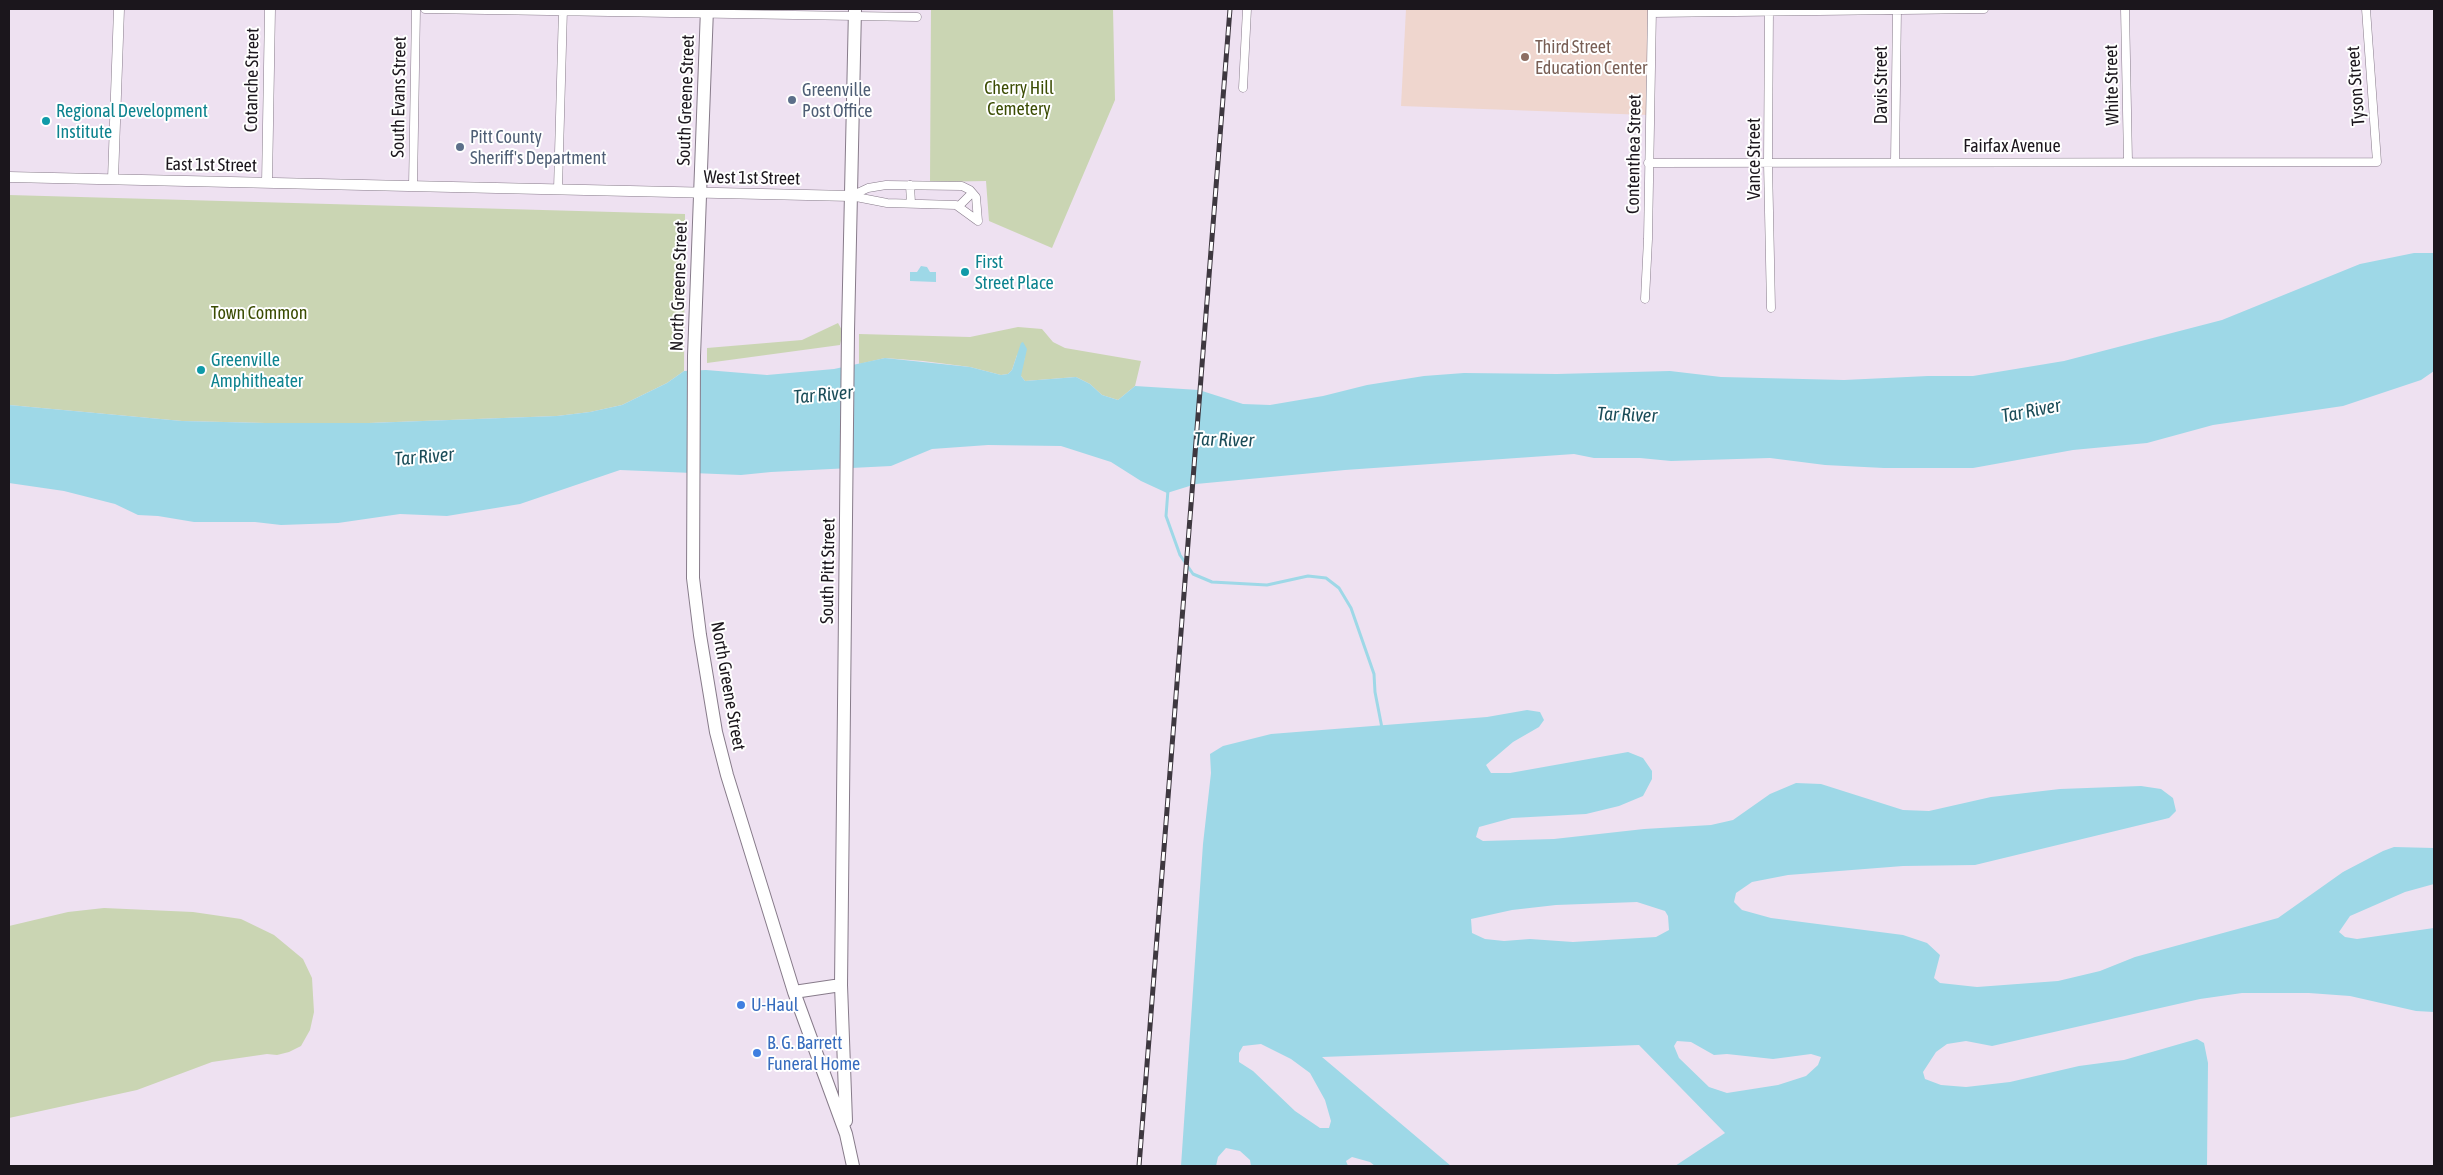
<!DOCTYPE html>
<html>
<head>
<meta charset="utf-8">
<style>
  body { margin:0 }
  #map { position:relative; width:2443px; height:1175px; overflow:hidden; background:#eee1f1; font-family:"Asap Condensed",sans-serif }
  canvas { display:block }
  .frame { position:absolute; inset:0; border:10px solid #1b161c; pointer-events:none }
</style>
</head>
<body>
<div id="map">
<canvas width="2443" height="1175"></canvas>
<div class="frame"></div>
</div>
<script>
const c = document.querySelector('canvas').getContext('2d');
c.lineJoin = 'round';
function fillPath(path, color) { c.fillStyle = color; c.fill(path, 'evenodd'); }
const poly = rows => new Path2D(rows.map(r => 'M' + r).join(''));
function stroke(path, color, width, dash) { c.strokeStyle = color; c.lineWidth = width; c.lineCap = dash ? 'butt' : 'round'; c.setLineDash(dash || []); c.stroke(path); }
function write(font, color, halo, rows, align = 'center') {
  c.font = font + ' "Asap Condensed",sans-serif'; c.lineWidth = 4; c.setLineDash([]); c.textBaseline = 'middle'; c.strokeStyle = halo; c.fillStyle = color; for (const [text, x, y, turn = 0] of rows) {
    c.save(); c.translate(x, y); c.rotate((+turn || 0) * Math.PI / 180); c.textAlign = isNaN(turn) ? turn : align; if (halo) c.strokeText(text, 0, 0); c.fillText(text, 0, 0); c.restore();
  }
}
fillPath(poly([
  [1406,9,1648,9,1647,115,1401,106]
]), '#efd6ce');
fillPath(poly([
  [931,9,1113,9,1115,100,1052,248,989,221,986,181,930,182],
  [9,195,685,214,684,371,667,383,622,405,590,412,557,416,369,423,265,423,182,421,9,405],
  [838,323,843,332,840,345,707,363,707,348,802,340],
  [1018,327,1042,329,1053,342,1065,348,1141,361,1135,386,1118,400,1102,395,1090,384,1076,377,1025,381,1021,376,1021,370,1025,357,1017,355,1012,370,1008,374,1001,375,970,367,923,361,885,358,859,364,859,334,970,337],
  [104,908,193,912,241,919,274,935,303,959,312,978,314,1012,310,1030,301,1046,289,1052,277,1055,267,1054,212,1062,137,1090,9,1118,9,926,68,912]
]), '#cad5b3');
fillPath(poly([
  [2414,253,2434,253,2434,371,2421,380,2343,406,2213,425,2147,443,2073,450,1973,468,1884,468,1825,465,1770,458,1671,461,1640,458,1594,458,1574,454,1345,470,1196,484,1167,493,1141,481,1111,462,1061,446,988,445,932,449,891,466,771,472,741,475,620,470,520,504,447,516,400,514,338,523,281,525,255,522,194,522,158,516,138,515,115,504,64,491,9,483,9,405,182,421,265,423,369,423,557,416,590,412,622,405,667,383,684,371,706,370,767,375,834,369,885,358,970,367,1001,375,1008,374,1012,370,1021,343,1023,342,1027,349,1021,376,1025,381,1076,377,1090,384,1102,395,1118,400,1135,386,1199,390,1243,404,1270,405,1323,396,1367,385,1424,376,1464,373,1557,374,1670,371,1721,377,1844,380,1928,376,1973,376,2064,361,2222,320,2360,264],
  [921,266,927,267,930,272,936,272,936,282,910,281,910,272,917,272],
  [1527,710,1540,712,1544,720,1539,727,1513,742,1486,765,1491,773,1510,773,1628,752,1643,758,1652,771,1652,779,1643,796,1619,806,1586,814,1512,818,1479,827,1476,837,1483,841,1554,839,1644,829,1711,825,1733,820,1770,794,1796,783,1821,784,1903,810,1929,811,1991,797,2060,789,2141,786,2161,789,2173,798,2176,811,2169,818,1975,865,1903,866,1788,875,1752,882,1736,893,1734,902,1742,910,1771,918,1903,935,1927,943,1940,955,1934,978,1940,983,1977,987,2058,981,2100,971,2135,957,2278,918,2343,872,2383,851,2394,847,2434,848,2434,884,2405,892,2350,916,2339,932,2345,937,2357,939,2434,928,2434,1012,2416,1011,2350,996,2309,993,2242,993,2200,999,1992,1046,1966,1041,1947,1044,1936,1052,1923,1072,1925,1079,1941,1085,1966,1087,2010,1082,2079,1066,2124,1060,2197,1039,2204,1043,2208,1063,2207,1166,1675,1166,1725,1133,1639,1045,1322,1057,1451,1166,1375,1166,1370,1162,1352,1157,1346,1161,1348,1166,1251,1166,1250,1160,1240,1151,1226,1148,1218,1157,1216,1166,1181,1166,1203,844,1211,773,1210,754,1223,746,1271,734,1487,717],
  [1637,902,1665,911,1668,916,1669,930,1656,937,1573,942,1530,939,1504,941,1485,939,1472,933,1471,919,1512,910,1556,905],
  [1677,1041,1691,1042,1714,1055,1727,1054,1773,1059,1811,1054,1821,1057,1818,1065,1806,1076,1778,1085,1727,1093,1709,1087,1679,1058,1674,1046],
  [1261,1044,1291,1059,1310,1073,1325,1100,1331,1121,1329,1128,1320,1128,1295,1111,1253,1071,1239,1062,1239,1053,1243,1046]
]), '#9ed8e7');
stroke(poly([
  [1168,490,1166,516,1180,555,1193,574,1212,582,1267,585,1308,576,1326,578,1339,588,1351,608,1374,674,1375,692,1382,728]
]), '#9ed8e7', 3);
const minor = poly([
  [425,9,917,17],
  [1769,9,1768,163,1771,308],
  [2125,9,2128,161],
  [1652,13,1984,9],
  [1243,88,1247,9],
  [1895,162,1897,9],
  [1648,163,2377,162,2366,9],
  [910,185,911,203],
  [413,186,416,9],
  [558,189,563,9],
  [851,196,868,188,886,185,962,186,970,190,976,197,978,221],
  [851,196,887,203,956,205,978,221],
  [959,206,972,193],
  [1645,299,1648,239,1652,9]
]);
const tertiary = poly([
  [9,177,851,196],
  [113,179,119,9],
  [267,183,270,9]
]);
const primary = poly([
  [707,9,694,356,693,578,700,635,716,732,727,775,794,992,846,1134,853,1166],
  [794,992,841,985],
  [846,1121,841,985,848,331,855,9]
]);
stroke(minor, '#877b8a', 9);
stroke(tertiary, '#877b8a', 11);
stroke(primary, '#877b8a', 14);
stroke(minor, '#fff', 8);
stroke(tertiary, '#fff', 10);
stroke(primary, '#fff', 12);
const rail = poly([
  [1139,1166,1230,9]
]);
stroke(rail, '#3e3840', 5);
stroke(rail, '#fff', 3, [9]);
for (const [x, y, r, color] of [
  [1525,57,5,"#8d6e63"],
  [792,100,5,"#5c6f8a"],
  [46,121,5,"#0f9aa8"],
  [460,147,5,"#5c6f8a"],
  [965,272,5,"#0f9aa8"],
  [201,370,5,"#0f9aa8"],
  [741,1005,5,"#3f7fe0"],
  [757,1053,5,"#3f7fe0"]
]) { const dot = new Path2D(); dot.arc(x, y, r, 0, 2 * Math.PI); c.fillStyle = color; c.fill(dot); stroke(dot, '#fff', 2); }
write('18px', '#785e54', '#fff', [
  ["Third Street",1535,47],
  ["Education Center",1535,68]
], 'left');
write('18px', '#1b161c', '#fff', [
  ["Cotanche Street",252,80,-89],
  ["Davis Street",1881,85,-90],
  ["White Street",2112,85,-91],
  ["Tyson Street",2356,86,-94],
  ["South Evans Street",399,97,-89],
  ["South Greene Street",686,100,-88],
  ["Fairfax Avenue",2012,146],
  ["Contenthea Street",1634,154,-89],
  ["Vance Street",1754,159,-90],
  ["East 1st Street",211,165,1],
  ["West 1st Street",752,178,1],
  ["North Greene Street",679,286,-88],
  ["South Pitt Street",828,571,-89],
  ["North Greene Street",728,686,80]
]);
write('18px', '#3b4c03', '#fff', [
  ["Cherry Hill",1019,88],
  ["Cemetery",1019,109],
  ["Town Common",259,313]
]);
write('18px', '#4e5e75', '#fff', [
  ["Greenville",802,90],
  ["Post Office",802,111],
  ["Pitt County",470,137],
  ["Sheriff's Department",470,158]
], 'left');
write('18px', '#0d838f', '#fff', [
  ["Regional Development",56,111],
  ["Institute",56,132],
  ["First",975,262],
  ["Street Place",975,283],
  ["Greenville",211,360],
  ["Amphitheater",211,381]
], 'left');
write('18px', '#366cbe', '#fff', [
  ["U-Haul",751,1005],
  ["B. G. Barrett",767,1043],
  ["Funeral Home",767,1064]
], 'left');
write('italic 19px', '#1a4c58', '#fff', [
  ["Tar River",823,395,-5],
  ["Tar River",2031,411,-11],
  ["Tar River",1627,415,2],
  ["Tar River",1224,440,1],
  ["Tar River",424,457,-5]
]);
</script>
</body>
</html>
